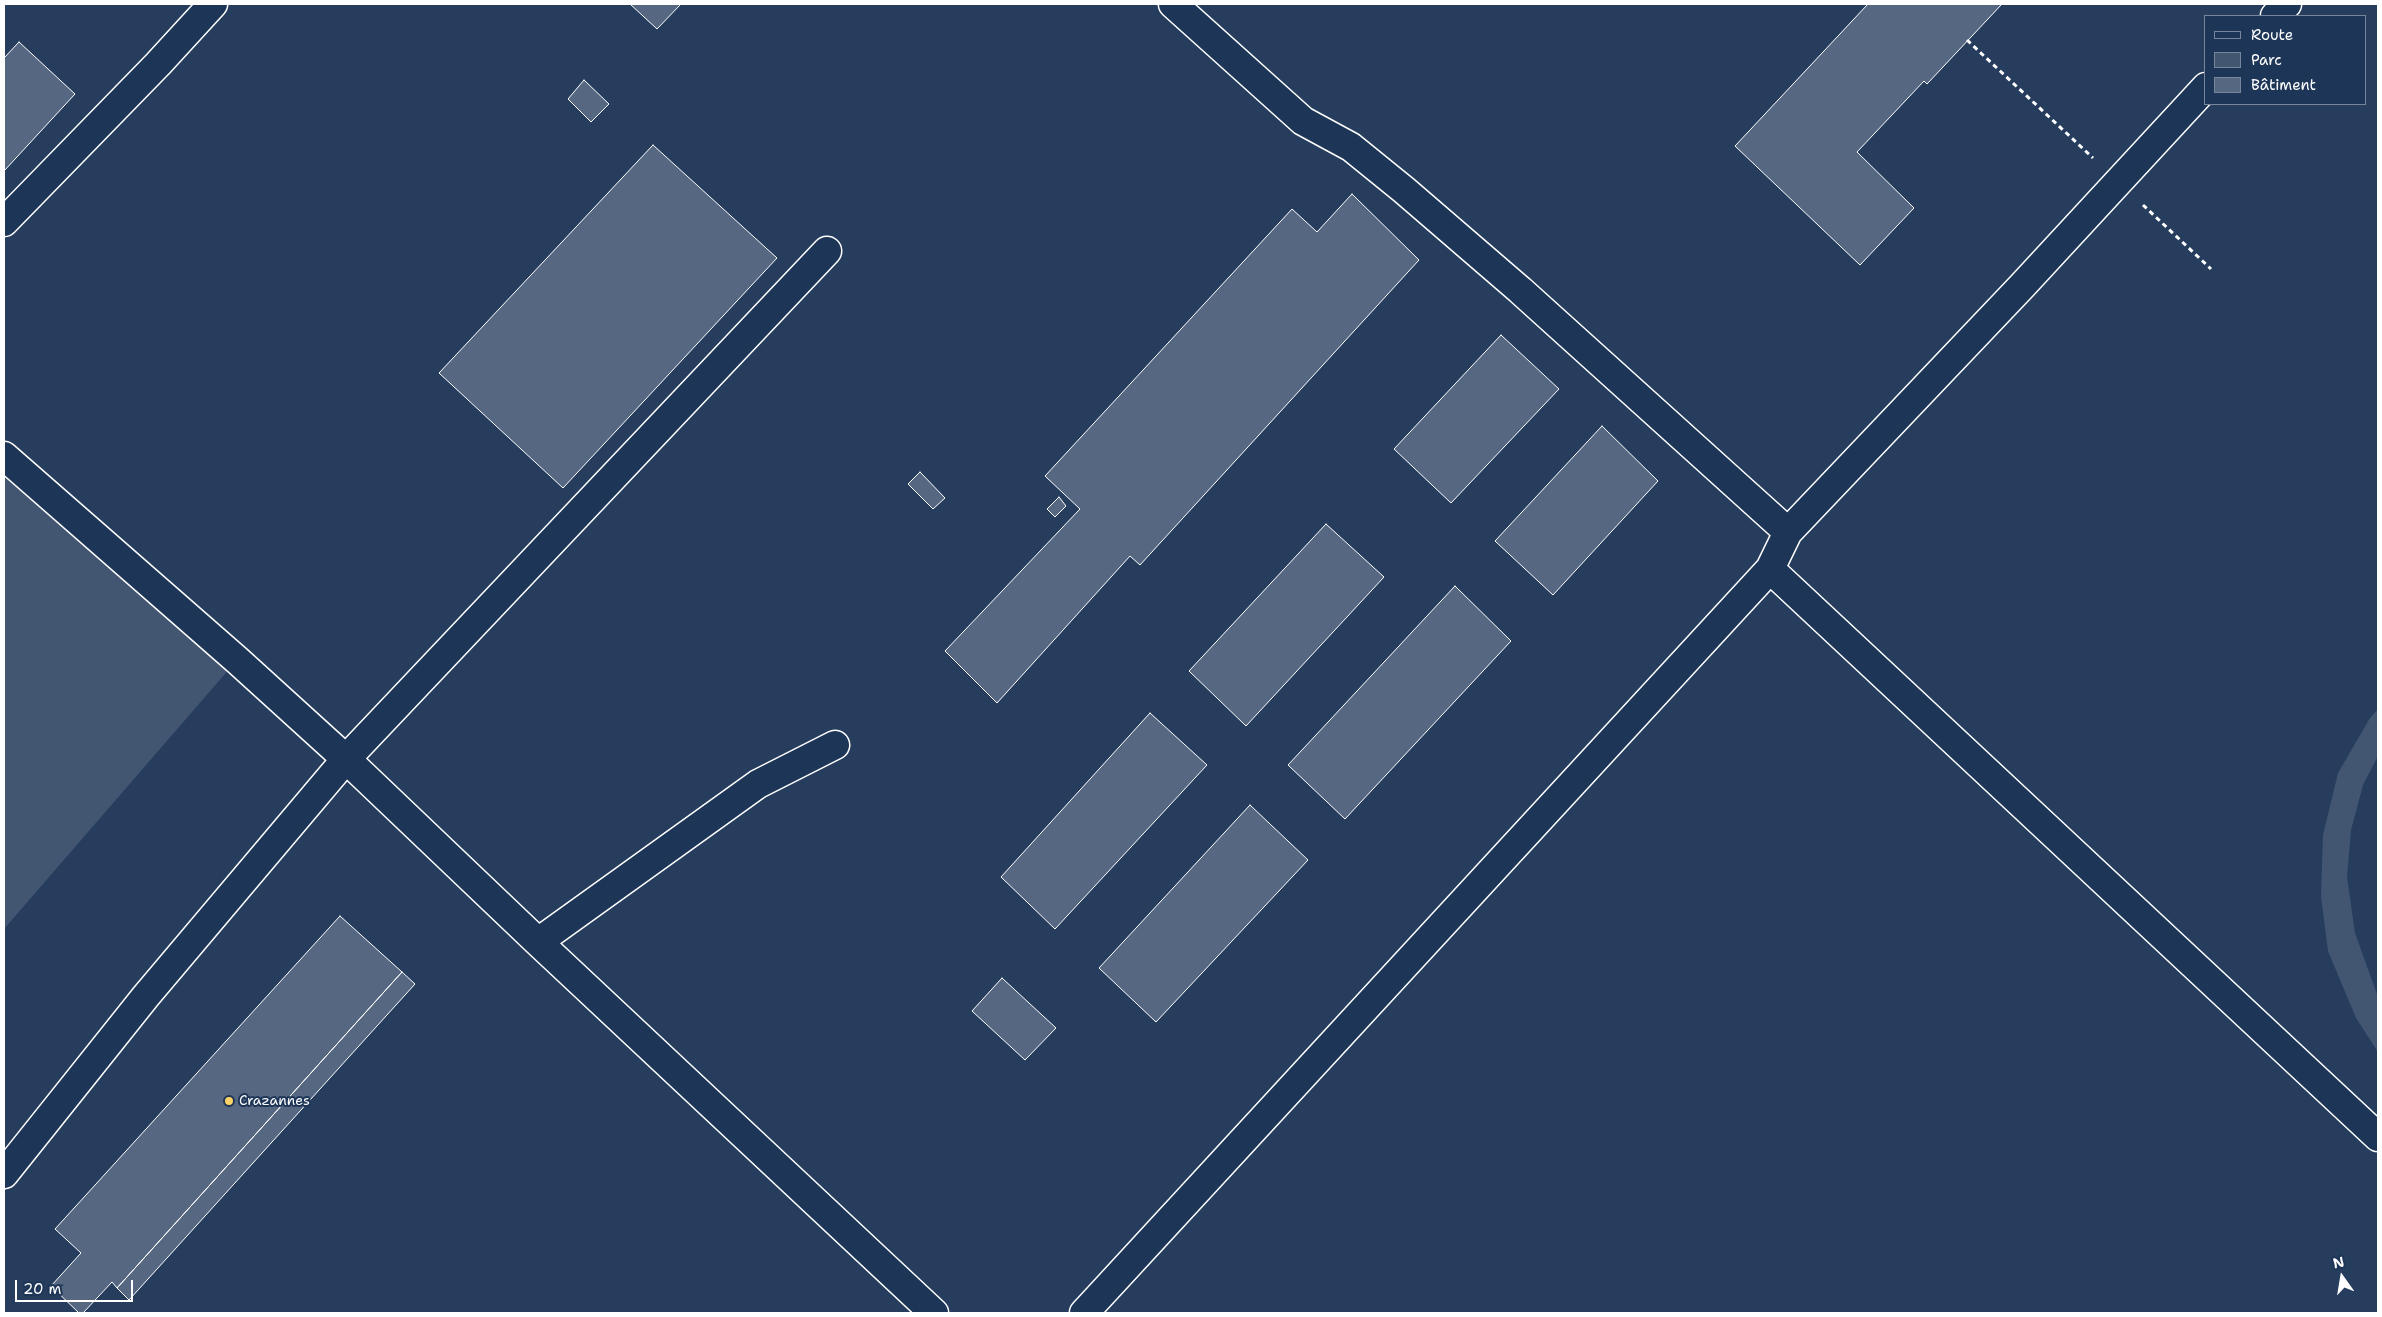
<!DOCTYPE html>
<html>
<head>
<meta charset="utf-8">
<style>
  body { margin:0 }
  #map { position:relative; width:2382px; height:1317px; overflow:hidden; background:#263d5e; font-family:"Shantell Sans",sans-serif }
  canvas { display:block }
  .frame { position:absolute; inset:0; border:5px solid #fff; pointer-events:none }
  .legend { position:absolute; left:2204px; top:15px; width:162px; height:90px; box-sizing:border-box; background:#1d3557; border:1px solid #77869a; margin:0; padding:6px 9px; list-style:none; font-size:15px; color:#fff }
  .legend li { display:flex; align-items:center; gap:10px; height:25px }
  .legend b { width:25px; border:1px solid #77869a }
  .north { position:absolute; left:2317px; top:1252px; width:50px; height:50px; -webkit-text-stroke:4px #1d3557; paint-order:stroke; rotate:347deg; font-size:14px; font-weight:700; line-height:20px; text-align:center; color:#fff }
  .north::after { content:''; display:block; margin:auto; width:18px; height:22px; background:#fff; clip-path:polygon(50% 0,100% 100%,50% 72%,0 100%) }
  .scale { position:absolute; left:15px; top:1280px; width:118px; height:22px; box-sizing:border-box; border:2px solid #fff; border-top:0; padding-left:6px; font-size:15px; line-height:18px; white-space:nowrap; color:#fff; -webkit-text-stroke:4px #1d3557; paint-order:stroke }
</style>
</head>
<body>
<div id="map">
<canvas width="2382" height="1317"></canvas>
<div class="frame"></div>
<ul class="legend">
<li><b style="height:6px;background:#1d3557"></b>Route</li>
<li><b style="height:14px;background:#425672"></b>Parc</li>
<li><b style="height:14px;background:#556781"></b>Bâtiment</li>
</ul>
<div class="north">N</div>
<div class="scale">20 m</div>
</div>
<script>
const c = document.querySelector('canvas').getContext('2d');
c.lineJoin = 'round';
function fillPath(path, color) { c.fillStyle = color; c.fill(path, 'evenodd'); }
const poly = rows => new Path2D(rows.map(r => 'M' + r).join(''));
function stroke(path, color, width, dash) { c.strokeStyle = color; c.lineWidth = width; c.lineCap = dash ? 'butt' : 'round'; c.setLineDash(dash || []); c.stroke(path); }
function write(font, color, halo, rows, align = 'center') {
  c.font = font + ' "Shantell Sans",sans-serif'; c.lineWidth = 4; c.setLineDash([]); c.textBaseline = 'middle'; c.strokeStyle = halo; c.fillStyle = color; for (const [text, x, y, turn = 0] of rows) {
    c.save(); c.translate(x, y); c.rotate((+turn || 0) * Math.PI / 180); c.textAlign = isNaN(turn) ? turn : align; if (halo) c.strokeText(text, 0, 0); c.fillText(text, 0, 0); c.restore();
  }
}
fillPath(poly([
  [4,456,237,660,4,929],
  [2378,709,2378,756,2363,785,2351,830,2347,877,2355,933,2378,997,2378,1052,2356,1018,2328,951,2321,896,2323,835,2338,773,2370,718]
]), '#425672');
const building = poly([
  [630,4,681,4,657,29,630,4],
  [1868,4,2002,4,1927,84,1924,81,1857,152,1914,208,1860,265,1735,146,1868,4],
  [19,42,75,94,4,171,4,58,19,42],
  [584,80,609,104,591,122,568,99,584,80],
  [653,145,777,258,563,488,439,373,653,145],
  [1352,194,1419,260,1140,565,1130,556,997,703,945,651,1080,509,1045,476,1292,209,1317,232,1352,194],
  [1501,335,1559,389,1451,503,1394,449,1501,335],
  [1602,426,1658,481,1553,595,1495,541,1602,426],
  [920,472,945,498,933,509,908,484,920,472],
  [1059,497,1066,506,1055,517,1047,509,1059,497],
  [1326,524,1384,577,1246,726,1189,671,1326,524],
  [1455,586,1511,641,1345,819,1288,765,1455,586],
  [1150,713,1207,765,1055,929,1001,877,1150,713],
  [1250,805,1308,860,1156,1022,1099,968,1250,805],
  [340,916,402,972,117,1288,112,1282,83,1313,79,1313,51,1286,81,1253,55,1229,340,916],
  [402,972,415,984,129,1300,117,1288,402,972],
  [1002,978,1056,1028,1025,1060,972,1011,1002,978]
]);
fillPath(building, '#556781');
stroke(building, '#fff', 1);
const minor = poly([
  [1173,4,1303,121,1351,147,1404,190,1520,290,1788,532],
  [2275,16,2287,4],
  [4,222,158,64,213,4],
  [4,456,237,660,346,759,538,942,934,1313],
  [1770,569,2378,1137],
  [538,942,758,784,835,745],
  [4,1174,146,996,346,759,827,251],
  [1084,1313,1770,569,1788,532,2022,286,2206,87]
]);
stroke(minor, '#fff', 31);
stroke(poly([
  [1967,40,2093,158],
  [2143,205,2211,269]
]), '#fff', 3, [5, 4]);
stroke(minor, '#1d3557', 28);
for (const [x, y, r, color] of [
  [229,1101,5,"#ffd166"]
]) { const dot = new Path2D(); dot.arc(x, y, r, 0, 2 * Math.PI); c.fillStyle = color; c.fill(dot); stroke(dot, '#1d3557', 2); }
write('14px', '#fff', '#1d3557', [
  ["Crazannes",239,1101]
], 'left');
</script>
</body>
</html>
